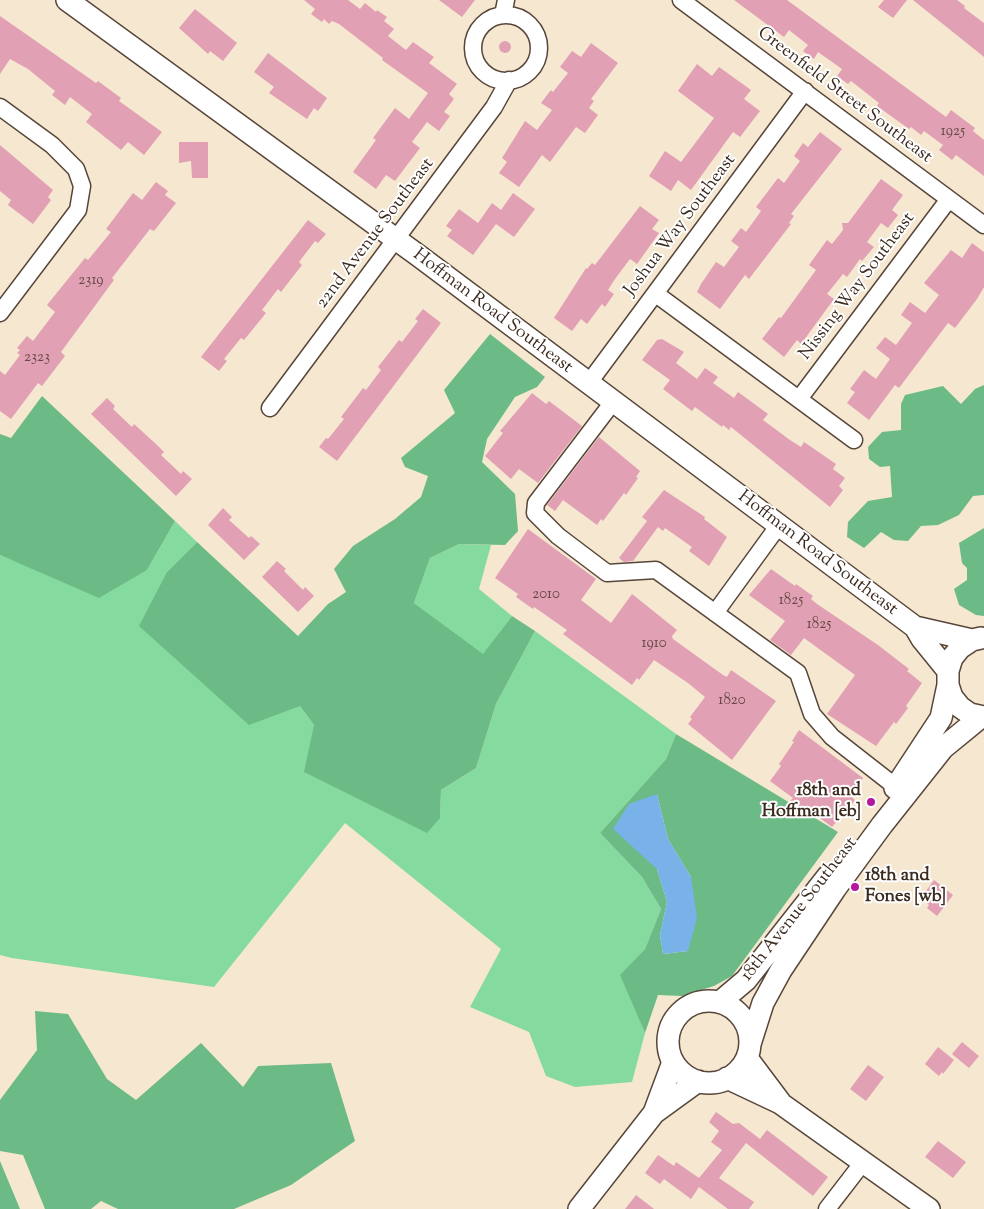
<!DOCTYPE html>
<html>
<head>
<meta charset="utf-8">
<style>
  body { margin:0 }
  canvas { display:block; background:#f5e7d0 }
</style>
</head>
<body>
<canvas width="984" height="1209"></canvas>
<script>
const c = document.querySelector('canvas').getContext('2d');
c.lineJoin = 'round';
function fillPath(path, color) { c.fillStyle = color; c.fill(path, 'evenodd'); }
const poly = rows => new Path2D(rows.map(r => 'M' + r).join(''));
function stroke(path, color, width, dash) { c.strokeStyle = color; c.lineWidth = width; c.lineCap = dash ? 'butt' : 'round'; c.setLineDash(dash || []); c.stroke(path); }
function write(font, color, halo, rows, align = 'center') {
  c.font = font + ' "Sorts Mill Goudy",serif'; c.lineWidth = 4; c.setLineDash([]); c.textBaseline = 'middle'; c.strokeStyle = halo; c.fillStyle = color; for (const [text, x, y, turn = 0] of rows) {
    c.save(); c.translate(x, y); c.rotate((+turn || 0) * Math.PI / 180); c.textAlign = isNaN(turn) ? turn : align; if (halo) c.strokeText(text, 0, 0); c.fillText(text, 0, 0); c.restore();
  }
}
fillPath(poly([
  [175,521,197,542,167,572,300,706,314,725,440,818,441,790,476,768,496,704,535,631,676,734,666,759,600,833,642,877,661,909,645,949,621,975,645,1033,632,1082,575,1087,546,1076,529,1032,470,1007,501,949,345,823,214,987,12,958,0,955,0,555,14,561,147,570],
  [459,544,491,545,479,589,512,616,483,655,414,603,430,558]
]), '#85db9f');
fillPath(poly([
  [490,334,545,377,537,387,515,397,487,439,482,462,515,494,518,531,505,545,459,544,430,558,414,603,483,654,512,616,535,631,496,704,476,768,441,790,440,818,427,833,304,772,314,725,300,706,249,725,139,626,167,572,197,542,298,636,328,604,346,592,334,569,353,546,395,519,421,497,428,476,405,467,401,458,455,413,444,390],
  [984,385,984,495,973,496,959,515,938,525,921,526,908,541,894,540,881,532,864,548,847,537,848,522,868,501,892,497,890,466,880,467,869,459,868,447,882,432,901,430,901,404,905,395,943,386,961,404,975,389],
  [42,396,175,521,147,570,99,598,0,555,0,434,11,438],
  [984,528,984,616,976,615,959,605,954,589,967,580,967,568,962,563,959,543],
  [676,734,838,832,732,976,714,986,682,996,658,995,645,1033,620,975,645,949,661,909,642,877,600,833,666,759],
  [657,794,668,839,691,877,688,951,663,954,660,935,667,902,657,869],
  [35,1011,68,1014,107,1079,136,1100,201,1043,243,1087,258,1066,331,1063,355,1141,291,1185,234,1209,118,1209,101,1201,91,1209,45,1209,23,1155,0,1151,0,1100,37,1050],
  [0,1161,20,1209,0,1209]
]), '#6cbb86');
fillPath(poly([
  [657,794,668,839,691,877,697,918,688,951,663,954,660,935,667,902,657,869,613,829,629,804]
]), '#78b2e9');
fillPath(poly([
  [304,0,348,0,360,9,365,3,376,12,377,10,387,17,384,21,394,29,388,36,406,50,413,42,434,57,429,63,457,84,449,94,454,99,444,112,450,116,439,131,427,122,412,142,420,148,395,181,386,175,376,189,353,172,376,140,373,138,395,108,409,119,428,93,382,60,383,58,339,24,332,21,329,24,324,19,322,22,311,14,315,9],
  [439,0,475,0,462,17],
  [734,0,787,0,946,117,951,110,975,128,973,131,984,140,984,176,956,155,952,160,939,150,943,145,924,131,921,135,911,127,909,129,877,106,879,103,851,81,848,84,837,76,842,69,818,52,814,59,803,51,808,45,789,30,784,37],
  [884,0,907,0,893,18,878,7],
  [913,0,957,0,965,6,964,8,984,23,984,57],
  [195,9,237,43,223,61,210,51,208,54,179,28],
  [0,16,96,83,98,81,121,98,119,101,162,132,144,155,128,142,121,150,86,122,92,114,70,97,65,105,52,95,55,91,28,69,10,59,0,74],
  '499 47a6 6 0 1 1 12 0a6 6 0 1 1-12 0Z',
  [591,43,618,63,591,99,594,101,589,108,598,115,585,133,576,127,550,162,542,155,519,187,499,173,507,162,502,158,525,121,537,130,552,110,541,103,551,90,553,92,568,73,560,67,572,51,581,57],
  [268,53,327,98,318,111,314,108,307,119,269,93,274,87,254,72],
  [697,64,712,76,719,67,751,90,744,99,760,111,740,137,733,132,691,190,678,180,671,191,649,176,665,151,681,162,714,118,678,91],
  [820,132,842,149,791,214,794,216,789,223,791,224,749,279,745,275,720,309,697,292,701,284,716,262,724,267,739,247,731,241,741,228,746,232,761,211,756,207,769,190,778,178,784,183,800,161,794,156,803,143,808,147],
  [179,142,208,142,208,178,192,178,191,161,179,163],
  [0,145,53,190,48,197,51,200,33,224,8,205,11,200,0,191],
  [881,179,903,195,892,210,898,215,888,228,881,223,867,242,874,247,862,261,860,259,847,277,843,274,827,294,834,299,801,344,797,340,784,357,762,339,779,317,781,318,816,270,809,265,827,240,832,244,843,230,842,223,848,223],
  [156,182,168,191,165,195,176,203,154,231,150,229,112,278,114,280,61,352,65,356,42,386,38,383,11,419,0,411,0,371,5,375,20,355,17,353,20,350,17,348,27,336,33,341,55,312,47,305,85,258,88,260,111,232,106,229,133,193,142,200],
  [513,193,535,209,514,237,496,224,473,255,447,236,452,230,446,226,459,209,478,223,492,203,501,210],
  [640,206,659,220,652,229,659,233,637,264,630,259,615,279,608,290,614,294,605,307,602,304,587,324,581,319,572,331,554,318,586,268,587,269,592,263,595,265],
  [308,220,326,234,318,243,315,241,299,262,302,265,281,292,278,289,262,310,266,313,244,340,241,338,224,359,227,361,219,371,201,357],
  [972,243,984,252,984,287,977,299,955,328,948,323,899,388,895,385,869,420,847,403,855,392,850,389,864,370,876,379,890,359,876,348,885,337,896,345,912,323,901,315,910,302,925,313,939,295,924,283,951,250,962,258],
  [423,309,441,323,337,461,319,447,326,438,328,439,344,419,341,417,363,388,366,390,381,370,378,367,399,340,402,342,418,321,415,319],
  [662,339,684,352,676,363,697,379,705,368,718,377,713,383,734,398,738,392,768,414,763,420,790,440,801,447,804,442,836,464,833,469,845,478,839,486,843,490,830,507,731,427,729,430,723,425,722,427,695,407,692,411,663,389,670,380,642,360,657,340],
  [532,393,546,404,549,401,582,426,538,483,519,469,511,479,485,456,503,433,500,431],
  [107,398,115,406,113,409,132,427,134,424,156,444,164,452,161,455,181,474,183,471,192,479,176,496,91,414],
  [599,437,640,471,636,477,638,478,626,495,624,493,603,521,601,519,597,525,563,500,555,511,547,505],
  [664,490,705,517,704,519,727,537,709,566,689,551,692,547,665,528,663,531,658,527,633,561,624,562,619,558,647,521,642,517],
  [223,508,232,517,229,520,249,538,251,536,260,544,244,560,208,525],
  [528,529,596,579,581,600,611,623,632,594,677,630,672,636,673,639,723,675,727,677,731,670,776,701,732,760,688,724,692,719,690,717,705,697,688,683,654,660,639,680,637,678,632,685,563,634,567,630,534,607,533,609,516,597,518,594,495,578],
  [277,561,286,569,284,571,303,590,305,587,314,596,298,612,262,577],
  [771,569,795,586,796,584,813,596,811,599,817,604,878,645,909,669,907,671,922,683,906,706,908,708,896,724,894,722,876,746,827,714,855,675,804,638,791,655,770,640,785,621,749,595],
  [799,730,863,778,850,796,855,800,832,827,809,810,807,813,790,801,793,798,770,781,781,766,779,764,794,742,792,741],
  [934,880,953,895,937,916,927,908,929,905,921,898],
  [962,1042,979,1056,969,1068,952,1054],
  [938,1047,954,1060,943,1074,942,1072,939,1076,925,1064],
  [868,1065,884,1077,866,1101,850,1089],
  [716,1112,733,1124,739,1123,760,1139,767,1130,828,1177,813,1196,746,1143,719,1178,754,1202,749,1209,728,1209,699,1187,691,1199,664,1179,660,1184,645,1173,658,1155,674,1166,676,1162,699,1178,722,1150,711,1142,719,1131,709,1122],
  [938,1141,966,1162,953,1178,925,1157],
  [636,1195,654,1209,625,1209]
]), '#e2a0b4');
const minor = poly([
  [681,0,984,225],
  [503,15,506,0],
  '473 48a33 33 0 1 1 66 0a33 33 0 1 1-66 0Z',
  [0,107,52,145,76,169,82,186,78,210,0,313],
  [656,294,854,440],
  [588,384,805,91],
  [799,399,949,199],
  [613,402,536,503,535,513,558,536,607,573,656,570,798,673,812,714,832,737,896,787],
  [270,408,494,107,509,80],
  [715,613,779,525],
  [827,1209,864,1161]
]);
const tertiary = poly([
  [67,0,419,256,915,627,972,640],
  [915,627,922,639,948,671],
  [981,638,972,640,960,648,952,658,948,671,948,685,952,697,960,707,970,714,984,717],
  [895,788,941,718,948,685],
  '668 1042a41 41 0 1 1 82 0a41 41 0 1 1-82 0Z',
  [720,1002,746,980,828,876],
  [750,1044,763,1003,781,970,835,889,882,825,943,748,981,717],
  [747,1058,780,1102],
  [727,1078,780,1103,929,1209],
  [654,1113,698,1081],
  [579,1209,654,1113,673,1062]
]);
stroke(minor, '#574639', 19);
stroke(tertiary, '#574639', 24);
stroke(minor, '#fff', 16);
stroke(tertiary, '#fff', 21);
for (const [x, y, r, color] of [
  [871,802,5,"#b5179e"],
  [855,887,5,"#b5179e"]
]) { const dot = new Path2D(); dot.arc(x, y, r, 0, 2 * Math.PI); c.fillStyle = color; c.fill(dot); stroke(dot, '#fff', 2); }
write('15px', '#654844', null, [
  ["1925",953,132],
  ["2319",91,281],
  ["2323",37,358],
  ["2010",546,595],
  ["1825",791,601],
  ["1825",819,625],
  ["1910",654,644],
  ["1820",732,701]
]);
write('18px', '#3b2a1e', '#fff', [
  ["Greenfield Street Southeast",844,96,37],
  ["Joshua Way Southeast",681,226,-53],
  ["22nd Avenue Southeast",376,234,-53],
  ["Nissing Way Southeast",858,287,-53],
  ["Hoffman Road Southeast",492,312,37],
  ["Hoffman Road Southeast",817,554,37],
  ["18th Avenue Southeast",800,910,-52]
]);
write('bold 18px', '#3b2a1e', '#fff', [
  ["18th and",861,792],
  ["Hoffman [eb]",861,813],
  ["18th and",865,877,"left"],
  ["Fones [wb]",865,898,"left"]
], 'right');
</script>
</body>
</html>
